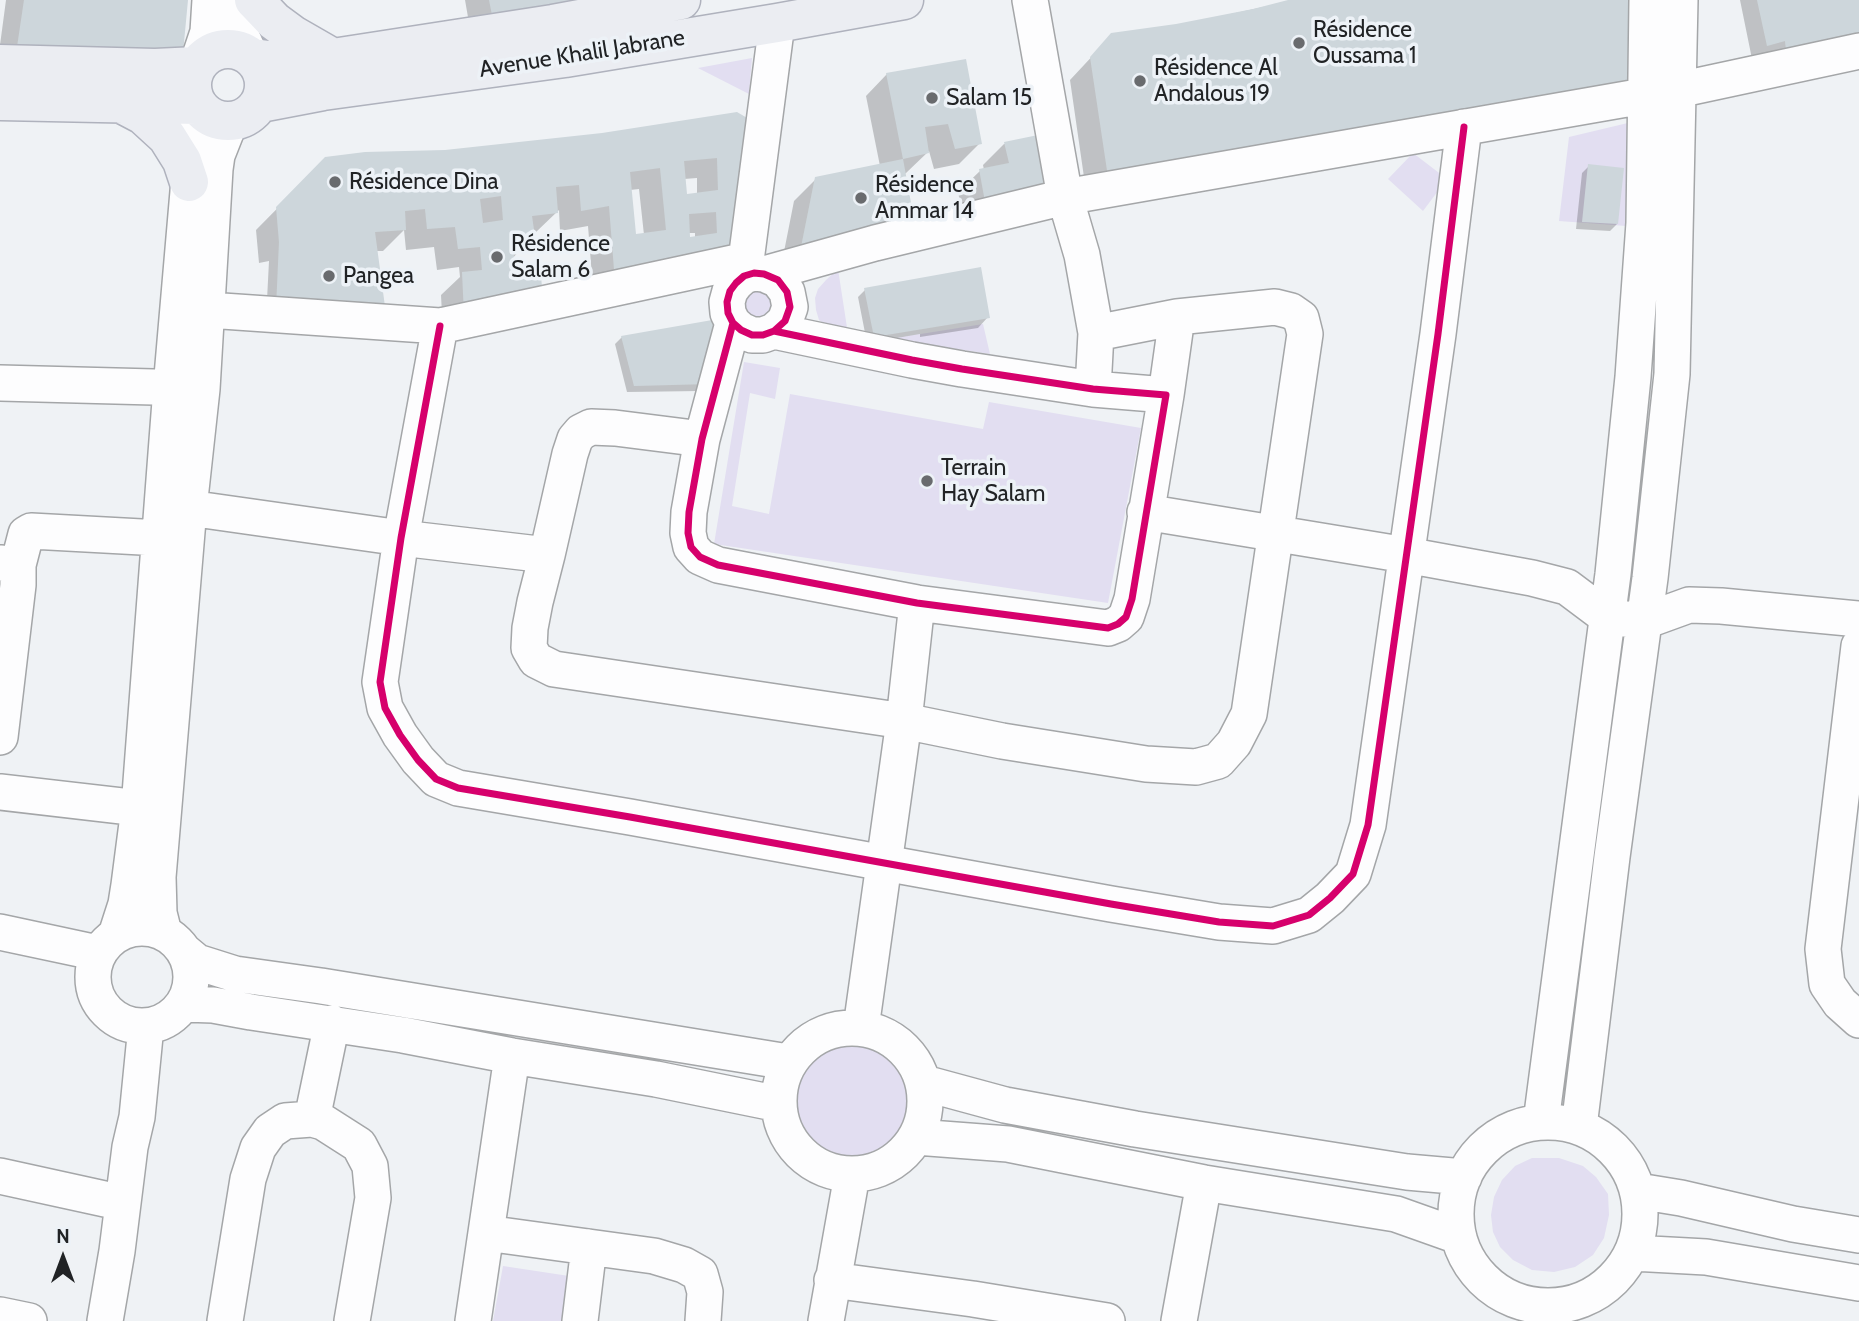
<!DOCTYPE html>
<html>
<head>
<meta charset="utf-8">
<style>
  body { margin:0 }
  #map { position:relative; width:1859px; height:1321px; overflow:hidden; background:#eff2f5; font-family:Cabin,sans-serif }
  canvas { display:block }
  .north { position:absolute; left:28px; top:1223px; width:70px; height:70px; -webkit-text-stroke:5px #edf2f7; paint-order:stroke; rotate:0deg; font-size:19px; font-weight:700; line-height:28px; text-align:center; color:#212325 }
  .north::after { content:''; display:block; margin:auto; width:24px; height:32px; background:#212325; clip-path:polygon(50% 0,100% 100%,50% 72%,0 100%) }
</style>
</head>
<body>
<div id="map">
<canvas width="1859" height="1321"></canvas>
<div class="north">N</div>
</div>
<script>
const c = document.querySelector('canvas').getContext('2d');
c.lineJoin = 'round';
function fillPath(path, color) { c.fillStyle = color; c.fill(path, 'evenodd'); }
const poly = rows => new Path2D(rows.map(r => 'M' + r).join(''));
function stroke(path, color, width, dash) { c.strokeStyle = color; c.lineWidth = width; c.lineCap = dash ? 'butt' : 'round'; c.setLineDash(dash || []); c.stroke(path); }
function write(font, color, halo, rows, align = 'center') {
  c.font = font + ' Cabin,sans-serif'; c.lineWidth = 7; c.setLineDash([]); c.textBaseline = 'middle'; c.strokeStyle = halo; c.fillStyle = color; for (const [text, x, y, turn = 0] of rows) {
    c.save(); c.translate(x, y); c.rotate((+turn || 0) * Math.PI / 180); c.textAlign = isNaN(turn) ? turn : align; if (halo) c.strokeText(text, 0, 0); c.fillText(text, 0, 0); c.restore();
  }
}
fillPath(poly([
  [752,58,749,94,698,68],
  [1632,122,1626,226,1559,221,1569,137],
  [1413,153,1447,179,1423,211,1388,179],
  [838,269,848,334,825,325,819,320,816,310,815,298,818,289,826,280],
  [755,277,783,310,751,327,733,296],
  [983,324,990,354,889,339],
  [744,362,780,368,775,399,750,393,732,506,769,514,790,394,983,429,989,402,1141,428,1108,603,714,544],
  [833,1045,861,1045,885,1052,898,1064,910,1080,911,1102,906,1124,895,1142,876,1153,856,1159,834,1156,815,1147,802,1133,795,1118,793,1101,795,1083,804,1067,817,1052],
  [1532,1158,1559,1158,1583,1166,1596,1177,1608,1194,1609,1215,1604,1238,1593,1255,1575,1267,1554,1272,1532,1270,1513,1260,1500,1247,1493,1232,1491,1215,1494,1197,1502,1180,1515,1166],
  [503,1266,569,1276,562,1321,493,1321]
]), '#e2def1');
fillPath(poly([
  [6,0,186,0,0,68,0,45],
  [465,0,599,0,472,40],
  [1295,0,1087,198,1070,80,1112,35,1176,26],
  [1740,0,1859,0,1859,46,1752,59],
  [887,74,980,143,959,164,934,169,929,151,906,173,780,272,794,201,816,179,880,166,866,96],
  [737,114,739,256,594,302,588,226,560,231,559,210,535,233,532,234,533,236,443,334,441,295,460,277,459,267,437,270,434,247,406,250,404,230,383,251,376,251,266,319,269,261,259,263,256,230,326,159,445,151,602,135],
  [697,178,697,195,686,196,684,179],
  [639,189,644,235,634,236,630,190],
  [688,233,695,233,695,238,688,239],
  [1042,137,965,228,958,192,980,171,984,170,983,165,1004,144],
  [1589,166,1617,224,1610,231,1576,229,1582,173],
  [865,290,988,317,978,328,920,337,920,334,867,343,858,297],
  [716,321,700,391,627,392,615,344,622,337]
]), '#0003');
fillPath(poly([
  [24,0,188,0,183,53,17,47],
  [489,0,601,0,493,20],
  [1288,0,1638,0,1639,81,1108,177,1090,57,1111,33,1176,24,1253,9],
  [1757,0,1859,0,1859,37,1786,51,1785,41,1767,46],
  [966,59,982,144,955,149,948,124,925,127,929,153,903,159,886,73],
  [737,112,759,125,741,257,615,282,609,206,581,211,579,185,556,187,558,213,532,216,535,237,511,240,516,267,540,265,543,298,464,314,462,272,482,270,480,247,458,249,455,227,427,229,425,209,405,211,406,230,375,232,386,314,276,309,279,242,276,207,325,157,365,152,445,150,602,133],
  [717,158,718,190,687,194,684,161],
  [660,168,666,230,636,234,630,172],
  [501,196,503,220,483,223,480,199],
  [716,212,717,233,690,237,689,214],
  [1043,134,1053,190,986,207,979,169,1009,163,1004,142],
  [903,159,914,219,800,252,815,177],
  [1588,164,1624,168,1618,224,1582,222],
  [981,267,990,318,874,337,864,288],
  [718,319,709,384,634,386,621,336]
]), '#cdd6db');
const minor = poly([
  [237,0,238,23,241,35,251,57],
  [1030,0,1065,197,1082,255,1096,333,1093,389],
  [197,65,208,32,210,0],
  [764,274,875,243,1065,197,1678,90,1859,51],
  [744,276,777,23],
  [208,310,440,326,746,260],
  [733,323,741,330,752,335,763,335,774,331,785,321,790,307,787,292,778,280,764,274,754,273,744,276,736,283,730,291,727,302,728,313,733,323,702,439,689,512,688,533,691,547,700,557,718,565,917,603,1108,628,1118,624,1126,617,1132,599,1166,395,1093,389,962,369,912,360,774,331],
  [440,326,401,538,380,682,385,708,400,735,418,760,436,779,458,788,630,817,1111,904,1219,922,1273,926,1309,915,1330,898,1353,874,1368,825,1438,334,1464,127],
  [0,383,192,388],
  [1166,395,1177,317],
  [189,508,401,538,547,555,535,602,530,628,529,648,536,660,554,669,904,721,1002,741,1146,764,1196,767,1218,761,1234,743,1249,714,1305,334,1301,318,1291,311,1275,307,1177,317,1096,333],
  [1145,512,1406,555,1532,578,1567,587,1607,617,1645,621,1689,605,1721,606,1859,619],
  [547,555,570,454,575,439,581,432,591,427,615,428,702,439],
  [0,563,18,565,18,585,0,737],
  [18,565,26,534,31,531,160,538],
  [1859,646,1823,949,1827,984,1840,1003,1859,1020],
  [0,792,139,808],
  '93 977a49 49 0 1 1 98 0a49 49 0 1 1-98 0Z',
  [0,932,98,953],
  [164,933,159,913,158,877,189,508,202,389,215,169,217,155,230,122],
  [116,935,126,904,129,885,139,808,171,388,191,157,198,107],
  [185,952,197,962,235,974,321,986,788,1062],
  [184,1004,213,1005,251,1012,403,1035,512,1056,656,1079,779,1104],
  [332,1023,312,1119,323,1122,359,1145,370,1166,373,1198,352,1321],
  '779 1101a73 73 0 1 1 146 0a73 73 0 1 1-146 0Z',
  [861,1028,904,721,917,603],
  [924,1083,1005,1105,1135,1129,1407,1172,1464,1177],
  [1541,1122,1613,574,1633,377,1644,223,1647,0],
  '1456 1214a92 92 0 1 1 184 0a92 92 0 1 1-184 0Z',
  [1579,1127,1612,857,1650,578,1672,374,1680,0],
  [916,1137,1008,1144,1204,1183,1396,1214,1458,1236],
  [0,1176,123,1203],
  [1638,1191,1681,1198,1793,1224,1859,1235],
  [486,1233,654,1256,684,1265,700,1274,705,1292,703,1321],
  [1632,1253,1706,1257,1859,1283],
  [832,1280,973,1299,1107,1321],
  [0,1315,29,1321],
  [105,1321,117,1251,130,1147,137,1117,146,1026],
  [225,1321,248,1179,258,1148,270,1131,285,1121,312,1119],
  [473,1321,512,1056],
  [580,1321,589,1247],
  [826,1321,852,1175],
  [1179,1321,1204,1183]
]);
const major = poly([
  [254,0,274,21,293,35,333,58],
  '192 85a36 36 0 1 1 72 0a36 36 0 1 1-72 0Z',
  [253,58,284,62,333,58,553,24,681,0],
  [0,64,155,68,197,66],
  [0,101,197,105],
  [260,103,323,91,565,58,777,23,904,0],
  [124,105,143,115,167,137,182,161,189,182]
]);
stroke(minor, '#a4a6a8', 38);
stroke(major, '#afb2bd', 41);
stroke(minor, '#fdfdfe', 35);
stroke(major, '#ebedf2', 38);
stroke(poly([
  [733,323,741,330,752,335,763,335,774,331,785,321,790,307,787,292,778,280,764,274,754,273,744,276,736,283,730,291,727,302,728,313,733,323,702,439,689,512,688,533,691,547,700,557,718,565,917,603,1108,628,1118,624,1126,617,1132,599,1166,395,1093,389,962,369,912,360,774,331],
  [440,326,401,538,380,682,385,708,400,735,418,760,436,779,458,788,630,817,1111,904,1219,922,1273,926,1309,915,1330,898,1353,874,1368,825,1438,334,1464,127]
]), '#d6006c', 7);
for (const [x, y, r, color] of [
  [1299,43,7,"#696b6e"],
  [1140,81,7,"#696b6e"],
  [932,98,7,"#696b6e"],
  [335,182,7,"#696b6e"],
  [861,198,7,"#696b6e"],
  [497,257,7,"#696b6e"],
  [329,276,7,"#696b6e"],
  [927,481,7,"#696b6e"]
]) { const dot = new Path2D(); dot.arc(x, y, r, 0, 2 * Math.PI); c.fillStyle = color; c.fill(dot); stroke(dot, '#edf2f7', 2.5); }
write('23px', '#212325', '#edf2f7', [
  ["Résidence",1313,30],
  ["Oussama 1",1313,56],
  ["Résidence Al",1154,68],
  ["Andalous 19",1154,94],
  ["Salam 15",946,98],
  ["Résidence Dina",349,182],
  ["Résidence",875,185],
  ["Ammar 14",875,211],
  ["Résidence",511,244],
  ["Salam 6",511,270],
  ["Pangea",343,276],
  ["Terrain",941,468],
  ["Hay Salam",941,494]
], 'left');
write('23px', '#212325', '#edf2f7', [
  ["Avenue Khalil Jabrane",582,54,-9]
]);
</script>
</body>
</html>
